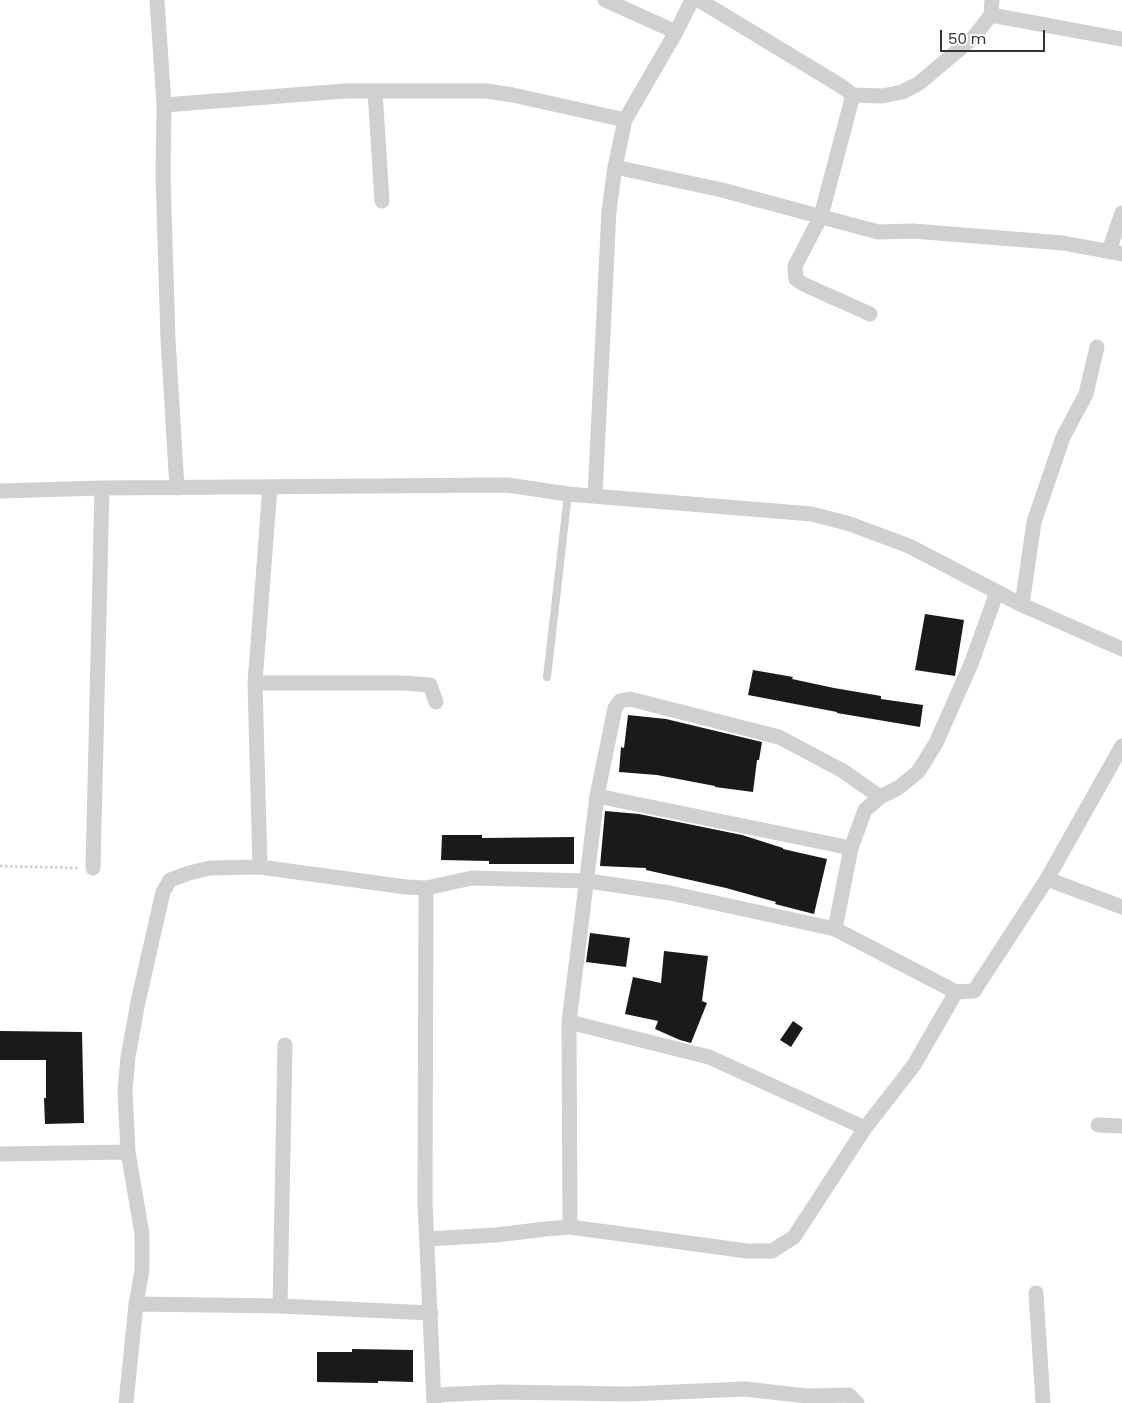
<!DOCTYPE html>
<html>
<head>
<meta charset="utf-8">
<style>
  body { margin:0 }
  #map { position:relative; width:1122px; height:1403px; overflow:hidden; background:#fff; font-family:Poppins,sans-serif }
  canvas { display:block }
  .scale { position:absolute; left:940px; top:30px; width:105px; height:22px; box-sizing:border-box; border:2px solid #333; border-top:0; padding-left:6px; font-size:15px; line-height:18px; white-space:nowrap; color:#333; -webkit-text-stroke:4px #fff; paint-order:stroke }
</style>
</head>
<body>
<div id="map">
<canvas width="1122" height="1403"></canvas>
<div class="scale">50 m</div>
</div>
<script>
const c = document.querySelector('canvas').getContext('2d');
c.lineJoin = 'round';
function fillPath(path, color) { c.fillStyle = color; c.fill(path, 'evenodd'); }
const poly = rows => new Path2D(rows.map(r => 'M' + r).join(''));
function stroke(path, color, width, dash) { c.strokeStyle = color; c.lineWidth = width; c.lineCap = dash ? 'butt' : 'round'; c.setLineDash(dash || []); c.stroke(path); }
fillPath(poly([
  [925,614,964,620,955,676,915,670],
  [753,670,793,677,792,679,834,688,881,696,881,699,923,705,920,727,837,713,837,712,748,695],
  [628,715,666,719,762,742,759,760,757,760,753,792,715,787,715,786,657,775,619,772,621,747,624,748],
  [605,811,639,814,742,835,783,848,783,849,827,859,814,914,775,904,776,902,726,888,646,870,646,868,600,866],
  [442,835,482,835,482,838,574,837,574,864,489,864,489,861,441,860],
  [590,933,630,938,626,967,586,962],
  [664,951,708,956,702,1001,707,1003,691,1043,680,1040,655,1029,658,1021,625,1014,633,977,661,983],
  [793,1021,803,1028,791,1047,780,1040],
  [0,1031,82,1032,84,1123,45,1124,44,1098,46,1098,46,1060,0,1060],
  [352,1349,413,1350,413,1382,378,1381,378,1383,317,1382,317,1352,352,1352]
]), '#1a1a1a');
stroke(poly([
  [0,866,79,868]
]), '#cdcdcd', 2.5, [2.5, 2.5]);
stroke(poly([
  [547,677,568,494]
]), '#d0d0d0', 8);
stroke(poly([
  [157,0,164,105,163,175,168,339,177,488],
  [605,0,676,32],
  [699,0,841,86,853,95,821,216,795,266,796,279,803,284,870,314],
  [991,15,1122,39],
  [375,91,382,201],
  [853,95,882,96,902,92,918,84,973,38,991,15,992,0],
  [164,105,345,91,486,91,513,95,625,120],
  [615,167,722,190,878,232,913,231,1063,243,1122,254],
  [1109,251,1122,213],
  [0,491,102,488,507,485,568,494,812,514,850,524,909,546,1022,605,1122,649],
  [595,495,609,211,615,167,625,120,676,32,692,0],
  [1022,605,1034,522,1063,437,1086,394,1097,347],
  [255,683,403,683,430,685,436,702],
  [597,796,851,848],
  [260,867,255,683,270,487],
  [93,868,102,488],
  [1047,879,1122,907],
  [426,888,425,1203,434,1403],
  [835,929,851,848,865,810,880,797,898,788,918,772,936,743,971,664,997,592],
  [569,1022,709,1057,865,1128],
  [1098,1125,1122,1126],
  [0,1154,128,1152],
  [570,1227,569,1022,597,796,615,708,620,701,630,699,779,737,843,771,880,797],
  [427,1239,496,1235,546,1229,570,1227,747,1251,772,1251,794,1237,865,1128,914,1065,956,992],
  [1036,1293,1043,1403],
  [136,1304,280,1306,431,1313],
  [280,1306,285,1045],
  [434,1395,500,1392,628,1394,745,1389,807,1396,849,1395,857,1403],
  [126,1403,136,1304,142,1270,142,1234,128,1152,125,1091,128,1057,138,1002,163,892,170,880,189,873,210,868,260,867,406,887,426,888,472,878,588,881,670,893,835,929,956,992,974,991,1047,879,1122,746]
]), '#d0d0d0', 15);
</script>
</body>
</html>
